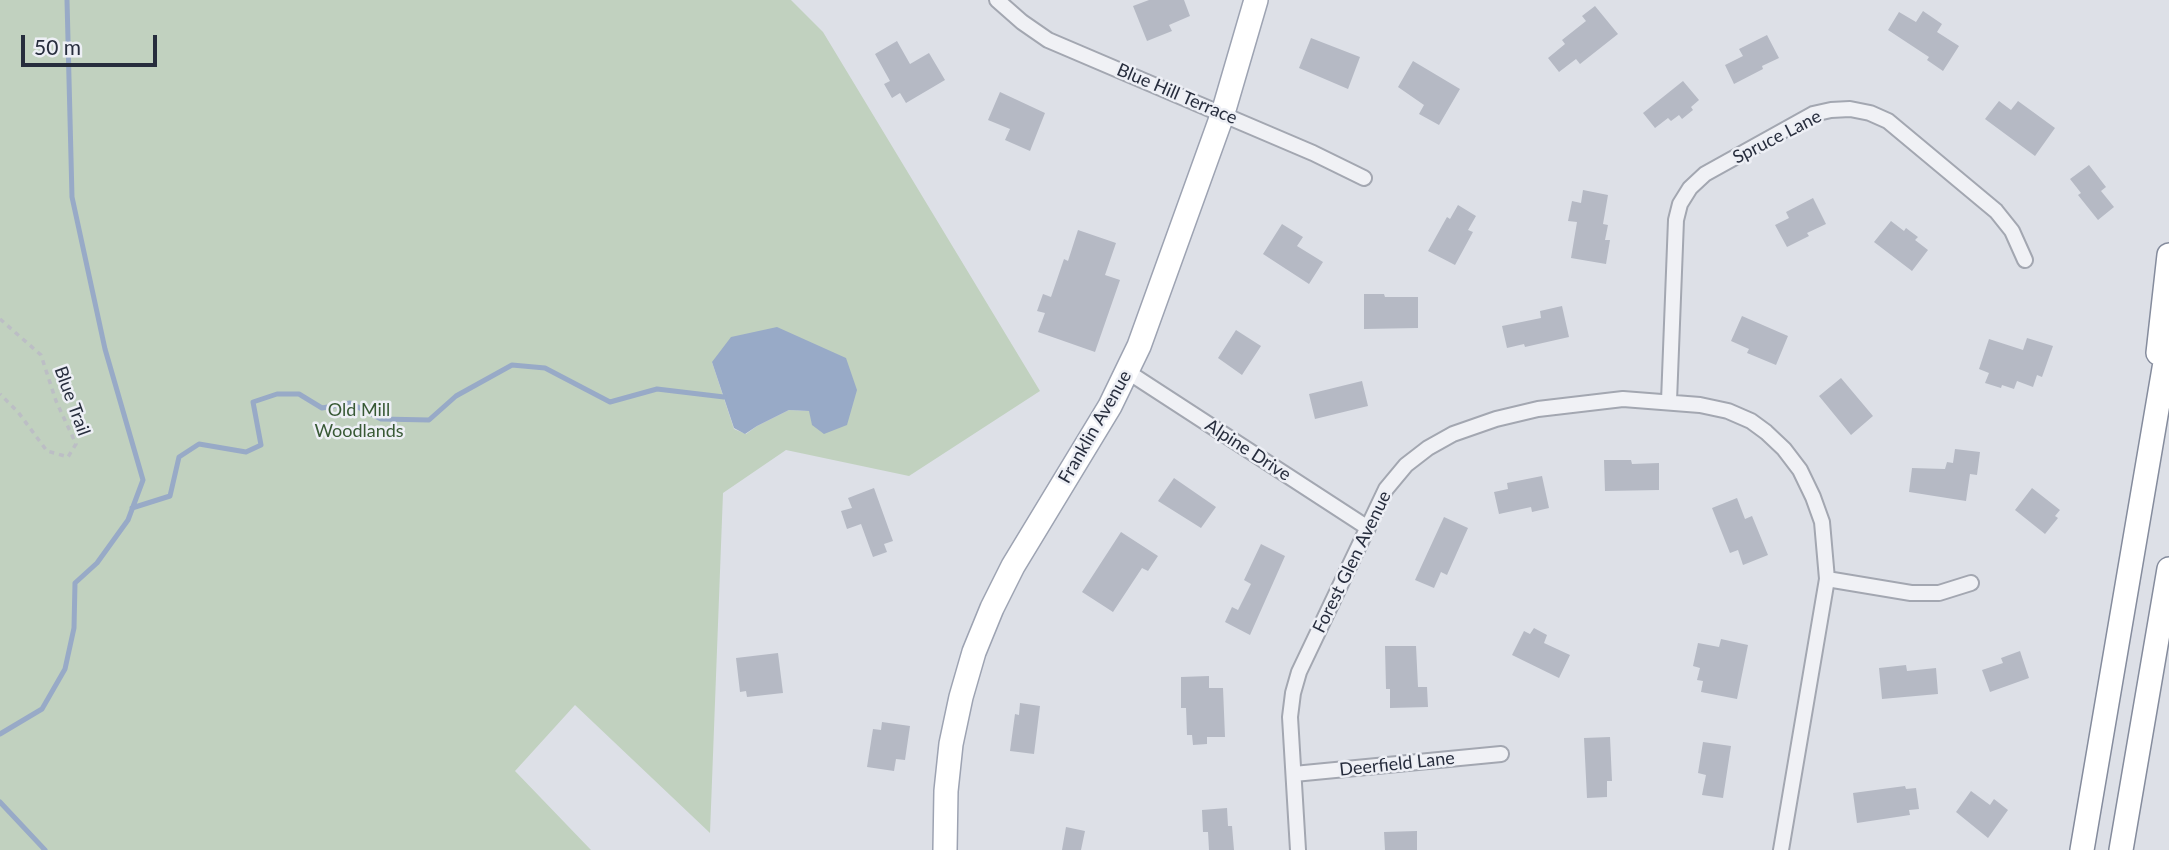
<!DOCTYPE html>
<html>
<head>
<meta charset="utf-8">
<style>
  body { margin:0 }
  #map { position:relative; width:2169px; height:850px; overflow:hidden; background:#dde0e7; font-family:Lato,sans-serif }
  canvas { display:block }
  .scale { position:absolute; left:21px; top:35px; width:136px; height:32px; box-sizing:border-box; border:4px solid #272d3d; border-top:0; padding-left:9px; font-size:21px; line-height:24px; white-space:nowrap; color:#272d3d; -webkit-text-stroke:5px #edeff5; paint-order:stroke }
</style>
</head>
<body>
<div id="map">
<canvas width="2169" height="850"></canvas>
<div class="scale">50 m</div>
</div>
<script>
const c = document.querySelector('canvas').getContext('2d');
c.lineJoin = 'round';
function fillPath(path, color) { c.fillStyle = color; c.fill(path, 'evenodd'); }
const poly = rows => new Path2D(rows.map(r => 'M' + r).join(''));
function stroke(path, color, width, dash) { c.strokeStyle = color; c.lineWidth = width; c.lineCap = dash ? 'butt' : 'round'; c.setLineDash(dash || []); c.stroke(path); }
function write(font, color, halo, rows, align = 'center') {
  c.font = font + ' Lato,sans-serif'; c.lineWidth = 5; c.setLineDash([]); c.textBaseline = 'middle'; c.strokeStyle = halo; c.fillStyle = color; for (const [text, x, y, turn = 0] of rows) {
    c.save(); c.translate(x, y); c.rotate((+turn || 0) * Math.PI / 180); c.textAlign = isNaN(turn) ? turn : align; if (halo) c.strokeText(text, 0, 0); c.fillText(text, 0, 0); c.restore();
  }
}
fillPath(poly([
  [0,0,791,0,823,32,1040,391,909,476,786,450,723,493,710,833,575,705,515,771,591,850,0,850],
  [712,362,847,425,809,411,789,410,757,426,746,434,734,429]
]), '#c1d1bf');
fillPath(poly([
  [777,327,846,358,857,390,847,425,824,434,812,425,809,411,789,410,757,426,745,434,734,428,712,362,731,337]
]), '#98aac7');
stroke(poly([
  [132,508,170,496,179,457,199,444,246,452,261,445,253,402,277,394,299,394,322,408,350,403,381,419,429,420,456,396,512,365,545,368,610,402,657,389,724,397],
  [0,734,42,709,65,669,74,628,75,583,97,563,128,520,143,480,105,349,72,197,67,0],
  [0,802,45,850]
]), '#98aac7', 5);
fillPath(poly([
  [1149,0,1184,0,1190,16,1169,25,1172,31,1147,41,1133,6],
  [1595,6,1618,34,1580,64,1576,59,1559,72,1548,58,1565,44,1562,40,1586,21,1582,16],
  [1923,11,1942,24,1937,32,1959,46,1943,71,1927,60,1929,57,1888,30,1899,12,1916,22],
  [1767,35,1779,58,1762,66,1763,69,1734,84,1725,65,1743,56,1739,49],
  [1311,38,1360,57,1348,89,1299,68],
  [897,41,910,64,929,53,945,80,906,103,900,93,892,98,884,84,890,81,875,54],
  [1413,61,1460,89,1439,125,1419,114,1424,105,1398,87],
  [1683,81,1699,100,1691,107,1693,110,1682,119,1679,115,1671,121,1668,118,1655,128,1643,113],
  [1000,92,1045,113,1030,151,1005,140,1010,129,988,120],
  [1999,101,2011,110,2018,101,2055,128,2035,156,1985,119],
  [2089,165,2106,187,2101,191,2114,207,2098,220,2078,195,2081,193,2070,179],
  [1583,190,1608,195,1603,224,1608,225,1605,240,1610,240,1606,264,1571,258,1577,222,1568,221,1572,201,1581,203],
  [1813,198,1826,224,1807,233,1809,236,1787,247,1775,225,1789,218,1786,212],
  [1458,205,1476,216,1468,230,1473,232,1455,265,1428,251,1447,217,1450,219],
  [1891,221,1904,231,1906,228,1918,237,1915,240,1928,250,1912,271,1874,242],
  [1282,224,1303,237,1297,246,1323,262,1309,284,1263,254],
  [1078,230,1116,243,1105,275,1120,280,1095,352,1038,332,1045,313,1037,311,1043,294,1051,297,1064,259,1068,261],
  [1364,294,1384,294,1385,297,1418,297,1418,328,1364,329],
  [1562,306,1569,337,1525,347,1524,344,1507,348,1502,326,1541,318,1540,311],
  [1742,316,1788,336,1776,365,1747,353,1749,349,1731,341],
  [1236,330,1261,346,1242,375,1218,358],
  [2027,338,2053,346,2042,377,2037,375,2033,387,2017,381,2014,389,2002,385,2001,388,1985,383,1989,373,1979,369,1989,339,2023,350],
  [1841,378,1873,416,1851,435,1819,396],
  [1362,381,1368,406,1315,419,1309,394],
  [1955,449,1980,452,1977,475,1970,474,1966,501,1909,492,1912,468,1945,469,1947,462,1953,463],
  [1604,460,1631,460,1632,464,1659,463,1659,490,1605,491],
  [1542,476,1549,508,1532,512,1531,507,1499,514,1494,492,1508,489,1507,483],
  [1174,478,1216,507,1201,528,1158,501],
  [874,488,893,541,884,544,887,552,873,557,861,524,847,529,841,511,852,508,848,498],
  [2032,488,2060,510,2055,516,2058,518,2045,534,2015,510],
  [1737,498,1745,519,1752,516,1768,555,1743,565,1738,550,1730,553,1712,508],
  [1444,517,1468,528,1447,575,1441,572,1434,588,1415,580],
  [1121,532,1158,556,1148,571,1142,568,1113,612,1082,592],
  [1261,544,1285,556,1250,635,1225,622,1232,607,1238,610,1251,584,1244,580],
  [1534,628,1547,635,1544,643,1570,655,1559,678,1512,655,1524,631,1530,634],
  [1721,639,1748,645,1737,699,1701,692,1703,681,1697,680,1700,668,1693,666,1698,643,1719,647],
  [1385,646,1416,646,1418,687,1427,687,1428,707,1390,708,1390,689,1386,689],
  [2020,651,2029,678,1990,692,1982,670,2003,663,2001,658],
  [778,653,783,693,747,697,746,691,740,692,736,658],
  [1906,665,1907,671,1936,668,1938,694,1882,699,1879,668],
  [1209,676,1209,688,1223,688,1225,737,1207,737,1207,744,1193,745,1192,735,1187,735,1186,708,1181,708,1181,677],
  [1020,703,1040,706,1034,754,1010,751,1015,714,1019,715],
  [882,722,910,726,905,760,896,759,894,771,867,767,873,729,881,730],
  [1610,737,1612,781,1607,781,1607,797,1587,798,1584,738],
  [1703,742,1731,746,1723,798,1702,795,1706,775,1698,773],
  [1905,786,1906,789,1916,788,1919,809,1909,810,1910,815,1857,823,1853,793],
  [1971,791,1990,805,1994,799,2008,810,1988,838,1956,812],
  [1227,808,1228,826,1232,826,1234,850,1209,850,1208,832,1203,832,1202,810],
  [1066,827,1085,831,1081,850,1062,850],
  [1417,831,1417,850,1385,850,1384,832]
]), '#b5b9c4');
const minor = poly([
  [997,0,1022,22,1048,40,1313,153,1364,178],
  [1128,372,1368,528],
  [1669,401,1676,220,1680,204,1690,188,1705,174,1813,114,1831,110,1850,109,1870,113,1888,121,1996,211,2012,231,2025,260],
  [1827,579,1911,593,1939,593,1971,583],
  [1294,774,1501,754],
  [1298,850,1290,717,1293,693,1299,672,1386,489,1406,465,1428,448,1453,434,1496,419,1538,409,1623,399,1700,405,1728,411,1751,421,1766,432,1784,449,1800,470,1813,497,1822,522,1827,579,1781,850]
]);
const primary = poly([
  [945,850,946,791,951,744,961,697,974,652,992,608,1013,566,1110,406,1139,346,1223,113,1256,0]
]);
const trunk = poly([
  [2158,353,2169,255],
  [2082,850,2169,339],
  [2121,850,2169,569]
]);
stroke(minor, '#a3a7b1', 18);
stroke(primary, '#9da3b2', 26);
stroke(trunk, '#858c9d', 26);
stroke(poly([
  [0,319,41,355,56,401,76,444,68,457,47,451,18,412,0,394]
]), '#bcbec5', 3.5, [5, 5]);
stroke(minor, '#f0f1f5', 14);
stroke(primary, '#fff', 23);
stroke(trunk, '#fff', 23);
write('18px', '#272d3d', '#edeff5', [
  ["Blue Hill Terrace",1177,94,23],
  ["Spruce Lane",1777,137,-27],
  ["Blue Trail",72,401,70],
  ["Franklin Avenue",1095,427,-60],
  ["Alpine Drive",1248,450,33],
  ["Forest Glen Avenue",1352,562,-64],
  ["Deerfield Lane",1397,764,-6]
]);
write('18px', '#385935', '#edeff5', [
  ["Old Mill",359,410],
  ["Woodlands",359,431]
]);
</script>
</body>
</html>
